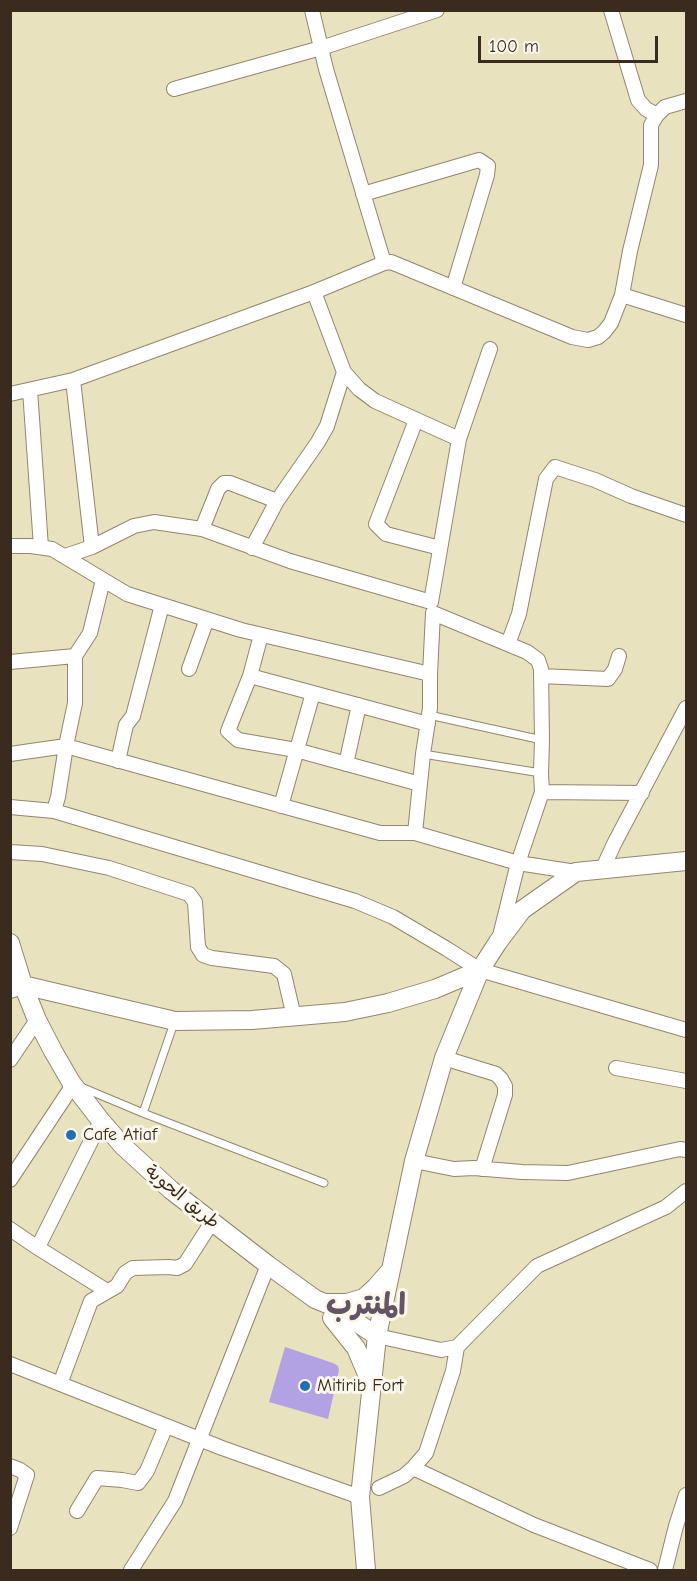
<!DOCTYPE html>
<html>
<head>
<meta charset="utf-8">
<style>
  body { margin:0 }
  #map { position:relative; width:697px; height:1581px; overflow:hidden; background:#e9e2bf; font-family:"Comic Neue",sans-serif }
  canvas { display:block }
  .frame { position:absolute; inset:0; border:12px solid #3b2a1e; pointer-events:none }
  .scale { position:absolute; left:478px; top:36px; width:180px; height:27px; box-sizing:border-box; border:3px solid #3b2a1e; border-top:0; padding-left:8px; font-size:18px; line-height:21px; white-space:nowrap; color:#3b2a1e; -webkit-text-stroke:4px #fbf7ec; paint-order:stroke }
</style>
</head>
<body>
<div id="map">
<canvas width="697" height="1581"></canvas>
<div class="frame"></div>
<div class="scale">100 m</div>
</div>
<script>
const c = document.querySelector('canvas').getContext('2d');
c.lineJoin = 'round';
function fillPath(path, color) { c.fillStyle = color; c.fill(path, 'evenodd'); }
const poly = rows => new Path2D(rows.map(r => 'M' + r).join(''));
function stroke(path, color, width, dash) { c.strokeStyle = color; c.lineWidth = width; c.lineCap = dash ? 'butt' : 'round'; c.setLineDash(dash || []); c.stroke(path); }
function write(font, color, halo, rows, align = 'center') {
  c.font = font + ' "Comic Neue","Playpen Sans Arabic",sans-serif'; c.lineWidth = 6; c.setLineDash([]); c.textBaseline = 'middle'; c.strokeStyle = halo; c.fillStyle = color; for (const [text, x, y, turn = 0] of rows) {
    c.save(); c.translate(x, y); c.rotate((+turn || 0) * Math.PI / 180); c.textAlign = isNaN(turn) ? turn : align; if (halo) c.strokeText(text, 0, 0); c.fillText(text, 0, 0); c.restore();
  }
}
fillPath(poly([
  [285,1347,333,1363,338,1366,339,1370,328,1419,269,1402]
]), '#b3a2e3');
const lane = poly([
  [429,715,542,740],
  [423,754,541,773],
  [81,1087,143,1113,324,1183],
  [143,1113,174,1023]
]);
const street = poly([
  [312,10,326,69,384,263],
  [611,10,638,100,646,109,657,115],
  [174,89,321,48,437,10],
  [363,194,479,160,488,166,487,175,453,288],
  [314,292,344,372,359,389,375,401,459,439],
  [622,295,686,315],
  [73,380,92,547],
  [30,390,41,547],
  [10,394,73,380,314,292,384,263,391,262,572,337,588,340,598,337,604,332,611,323,622,295,630,251,651,165,651,125,657,115,665,107,686,101],
  [416,420,376,524,386,534,440,548],
  [202,529,218,489,224,483,230,483,277,501],
  [10,546,31,546,52,549,127,594,241,630,430,674],
  [252,548,277,501,318,442,327,426,344,372],
  [65,556,92,547,134,526,154,522,202,529,290,561,431,602,459,439,490,349],
  [508,644,519,614,546,479,555,467,595,480,631,496,686,515],
  [10,662,75,656],
  [189,669,207,619],
  [250,676,261,635],
  [541,676,608,679,615,669,619,656],
  [10,754,66,746,380,833,415,833],
  [118,761,126,725,133,716,162,605],
  [346,764,359,705],
  [420,784,296,750,238,740,228,731,250,676,428,724],
  [542,792,642,793],
  [281,806,313,693],
  [10,807,54,811,355,901,393,917,447,949,480,970,686,1030],
  [54,811,58,797,66,746,75,703,75,656,90,633,103,580],
  [10,852,42,854,109,868,189,894,195,902,198,947,203,955,212,958,274,966,284,974,294,1017],
  [602,870,615,842,686,708],
  [500,936,518,863,542,792,541,773,542,740,541,669,538,660,527,652,433,613,430,674,430,708,423,754,415,833,518,863,576,872],
  [444,1058,496,1074,501,1079,505,1086,505,1095,482,1169],
  [10,1060,37,1020],
  [616,1068,686,1081],
  [414,1161,454,1169,474,1168,522,1172,568,1173,680,1149,686,1150],
  [10,1180,73,1085],
  [10,1229,35,1246,39,1245,101,1121],
  [35,1246,107,1291],
  [377,1336,441,1350,457,1347,537,1266,666,1207,686,1191],
  [10,1364,222,1448,360,1497],
  [60,1384,91,1301,117,1286,125,1273,133,1268,169,1267,177,1268,185,1264,212,1222],
  [10,1466,20,1470,27,1475,10,1528],
  [413,1468,534,1525,650,1570],
  [379,1488,404,1476,413,1468,426,1453,453,1371,457,1347],
  [77,1511,97,1478,122,1480,138,1483,147,1471,166,1426],
  [131,1570,175,1501,268,1265],
  [665,1570,676,1526,686,1495]
]);
const secondary = poly([
  [10,943,23,985,37,1020,53,1051,71,1082,101,1121,123,1146,171,1190,268,1265,315,1299,332,1306,377,1336],
  [10,989,23,985,175,1021,252,1020,345,1012,388,1003,435,989,480,970],
  [327,1303,347,1303,364,1298,375,1288,389,1272],
  [332,1318,356,1348,369,1379],
  [366,1570,360,1497,377,1336,414,1161,444,1058,480,970,498,942,522,910,576,872,686,861]
]);
stroke(lane, '#92866e', 9);
stroke(street, '#92866e', 16);
stroke(secondary, '#92866e', 20);
stroke(lane, '#fff', 7);
stroke(street, '#fff', 14);
stroke(secondary, '#fff', 18);
for (const [x, y, r, color] of [
  [71,1135,6,"#1f6fb2"],
  [305,1386,6,"#1f6fb2"]
]) { const dot = new Path2D(); dot.arc(x, y, r, 0, 2 * Math.PI); c.fillStyle = color; c.fill(dot); stroke(dot, '#fbf7ec', 2); }
write('18px', '#3b2a1e', '#fbf7ec', [
  ["Cafe Atiaf",83,1135],
  ["Mitirib Fort",317,1386]
], 'left');
write('18px', '#3b2a1e', '#fbf7ec', [
  ["طريق الحوية",182,1197,39]
]);
write('bold 30px', '#655463', '#fbf7ec', [
  ["المنترب",366,1306]
]);
</script>
</body>
</html>
